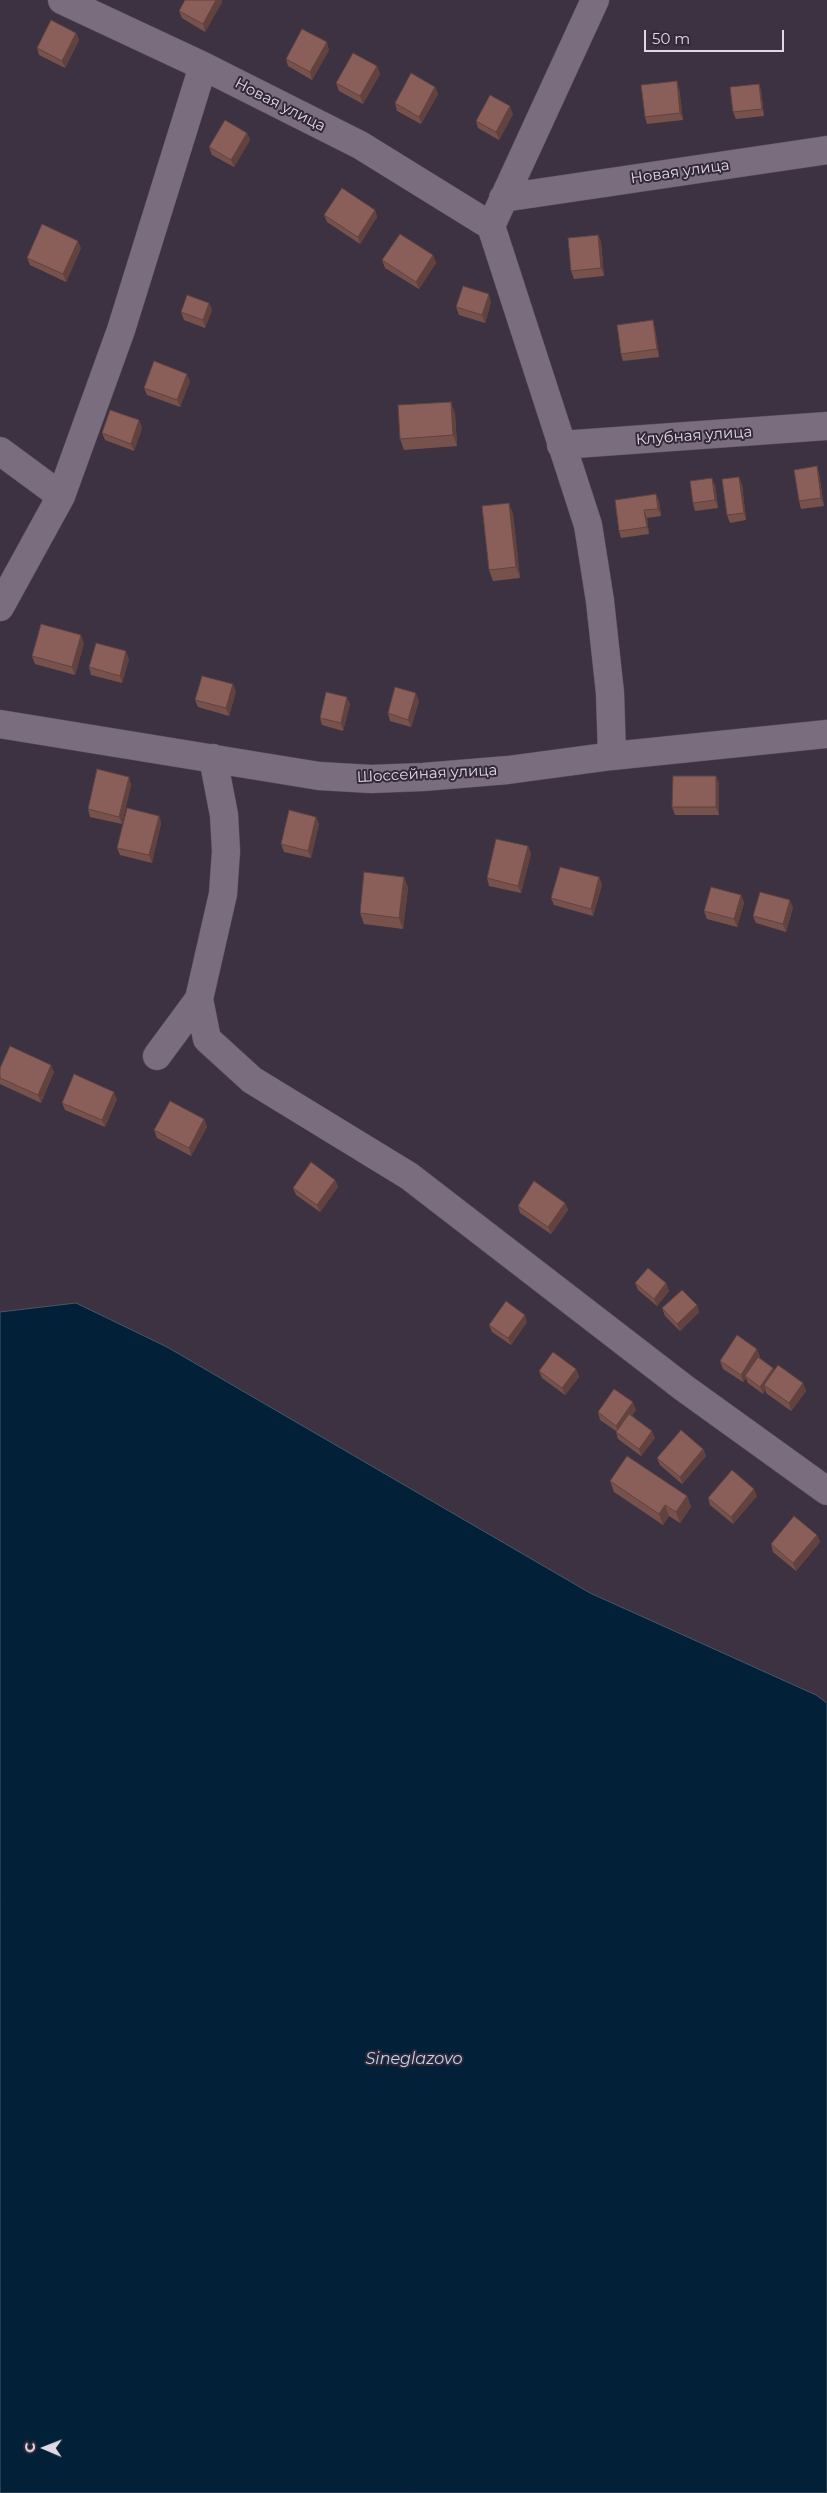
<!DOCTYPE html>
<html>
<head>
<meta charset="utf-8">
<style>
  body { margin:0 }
  #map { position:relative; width:827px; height:2493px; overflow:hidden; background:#3d3241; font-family:Montserrat,sans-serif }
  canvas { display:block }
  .north { position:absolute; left:20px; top:2423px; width:50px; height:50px; -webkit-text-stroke:4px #322837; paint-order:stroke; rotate:271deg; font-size:14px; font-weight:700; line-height:20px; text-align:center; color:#e0d9e3 }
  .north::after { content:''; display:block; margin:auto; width:18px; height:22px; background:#e0d9e3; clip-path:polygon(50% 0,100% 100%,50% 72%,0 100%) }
  .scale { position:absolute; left:644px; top:30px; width:140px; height:22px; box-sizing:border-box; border:2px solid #e0d9e3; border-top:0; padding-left:6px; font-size:15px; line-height:18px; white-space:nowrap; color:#e0d9e3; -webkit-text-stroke:4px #322837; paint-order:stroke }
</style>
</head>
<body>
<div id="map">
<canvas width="827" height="2493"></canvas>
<div class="north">С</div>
<div class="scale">50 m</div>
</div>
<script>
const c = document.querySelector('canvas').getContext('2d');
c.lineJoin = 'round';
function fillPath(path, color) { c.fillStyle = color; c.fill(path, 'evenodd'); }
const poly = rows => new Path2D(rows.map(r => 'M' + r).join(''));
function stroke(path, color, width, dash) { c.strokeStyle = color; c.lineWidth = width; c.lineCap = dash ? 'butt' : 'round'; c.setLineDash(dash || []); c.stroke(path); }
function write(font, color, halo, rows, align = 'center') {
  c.font = font + ' Montserrat,sans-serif'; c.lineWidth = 4; c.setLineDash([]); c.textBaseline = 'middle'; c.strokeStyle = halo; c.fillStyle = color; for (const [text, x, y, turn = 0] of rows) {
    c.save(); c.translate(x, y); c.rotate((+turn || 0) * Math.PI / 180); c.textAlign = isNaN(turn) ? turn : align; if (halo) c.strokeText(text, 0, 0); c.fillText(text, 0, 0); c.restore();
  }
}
const water = poly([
  [76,1303,167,1347,590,1593,816,1695,827,1703,827,2493,0,2493,0,1312,76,1303]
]);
fillPath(water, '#022037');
stroke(water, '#45586b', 1);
const minor = poly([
  [62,0,203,66,360,145,491,226],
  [595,0,491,226,588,525,600,601,610,693,612,756],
  [503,198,827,150],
  [561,445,827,426],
  [0,451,61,496],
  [0,607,61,496,121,330,203,66],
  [0,724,319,776,371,779,423,777,508,770,612,756,827,734],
  [199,999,207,1039,252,1080,409,1176,684,1388,827,1491],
  [157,1056,199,999,223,894,226,851,224,815,213,758]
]);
stroke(minor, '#594f5c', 29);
stroke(minor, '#796d7e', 28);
fillPath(poly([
  [185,0,222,0,222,2,205,32,182,18,179,11],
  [76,33,79,40,65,68,39,55,37,48],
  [329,50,312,80,288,66,286,59],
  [377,66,380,74,363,104,339,91,336,83],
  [759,84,761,91,764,116,736,119,733,112],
  [435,87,438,94,421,124,397,111,395,103],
  [679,88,683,120,647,124,645,117],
  [513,114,499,140,478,128,476,121],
  [247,133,250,140,234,167,212,155,209,147],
  [375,210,377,217,360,244,327,222,324,215],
  [598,235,601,242,604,276,574,279,571,271],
  [81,248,66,282,30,265,27,258],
  [433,255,436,263,419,289,385,268,382,260],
  [491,302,485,323,459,315,456,307],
  [209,303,212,310,205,328,184,320,181,312],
  [653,320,655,328,659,357,623,361,621,354],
  [190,381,180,407,147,395,144,388],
  [455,413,457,446,404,450,400,439],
  [139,420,142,428,134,451,105,440,102,433],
  [817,466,819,474,824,506,801,509,799,501],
  [742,484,746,520,730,523,727,515],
  [715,485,718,508,695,511,693,503],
  [656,494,659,501,661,516,647,518,649,534,621,538,619,531],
  [513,514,520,578,493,581,489,570],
  [84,643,75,675,35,664,32,656],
  [129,659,122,683,91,675,89,667],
  [236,691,229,716,198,707,195,700],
  [419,701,411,727,390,721,388,713],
  [350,704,343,731,322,725,320,718],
  [129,777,131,785,122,824,90,817,88,809],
  [719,783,719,815,675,815,672,807],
  [159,816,161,823,152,863,120,855,117,848],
  [316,817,319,824,311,858,284,852,281,844],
  [528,846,531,854,521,893,489,886,487,878],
  [404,877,408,888,403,929,364,924,360,913],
  [599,877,602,885,593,916,554,905,551,898],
  [741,895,744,903,737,927,707,919,704,911],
  [793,907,786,932,756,923,753,916],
  [0,1068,54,1072,41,1103,0,1084],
  [117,1099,105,1127,65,1110,62,1103],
  [204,1119,207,1127,191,1156,157,1138,154,1130],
  [335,1180,338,1187,320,1212,296,1195,293,1188],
  [565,1203,568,1210,551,1234,520,1213,518,1206],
  [635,1283,666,1283,669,1291,657,1306,638,1290],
  [697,1305,699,1312,680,1331,665,1316,662,1308],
  [527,1322,511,1345,492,1332,489,1325],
  [760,1356,759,1357,774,1370,803,1383,806,1391,791,1411,766,1393,766,1390,763,1394,748,1383,746,1378,743,1382,723,1369,720,1361],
  [576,1369,579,1377,565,1395,542,1378,539,1371],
  [636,1410,632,1415,655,1438,641,1456,618,1439,616,1432,616,1431,600,1420,598,1412],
  [703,1449,706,1456,682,1484,660,1465,657,1458],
  [610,1481,687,1496,691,1507,680,1523,669,1516,663,1525,614,1492],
  [757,1496,733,1524,710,1505,708,1498],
  [817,1535,820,1542,796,1571,773,1552,771,1544]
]), '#77524d');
fillPath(poly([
  [216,0,222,0,222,2,205,32,203,24],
  [76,33,79,40,65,68,62,61],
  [327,42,329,50,312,80,310,72],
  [377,66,380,74,363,104,360,96],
  [677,81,679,88,683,120,680,113],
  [759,84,761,91,764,116,762,109],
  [435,87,438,94,421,124,419,117],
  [510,106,513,114,499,140,496,132],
  [247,133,250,140,234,167,231,160],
  [375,210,377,217,360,244,358,237],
  [598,235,601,242,604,276,601,268],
  [78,241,81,248,66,282,63,274],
  [433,255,436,263,419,289,416,282],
  [489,294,491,302,485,323,482,315],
  [209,303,212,310,205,328,203,320],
  [653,320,655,328,659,357,657,349],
  [187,374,190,381,180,407,177,400],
  [451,402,455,413,457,446,453,435],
  [139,420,142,428,134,451,131,444],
  [817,466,819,474,824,506,821,498],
  [739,477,742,484,746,520,744,513],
  [712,478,715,485,718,508,715,500],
  [656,494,659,501,661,516,658,509],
  [509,503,513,514,520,578,516,567],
  [644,510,647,518,649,534,647,527],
  [81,635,84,643,75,675,72,667],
  [126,651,129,659,122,683,120,676],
  [233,684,236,691,229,716,226,708],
  [416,693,419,701,411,727,408,720],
  [347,697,350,704,343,731,341,723],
  [716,776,719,783,719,815,716,807],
  [129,777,131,785,122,824,119,817],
  [159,816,161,823,152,863,149,855],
  [316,817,319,824,311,858,308,851],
  [528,846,531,854,521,893,518,886],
  [404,877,408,888,403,929,399,918],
  [599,877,602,885,593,916,591,909],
  [741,895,744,903,737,927,734,919],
  [790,900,793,907,786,932,783,924],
  [51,1065,54,1072,41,1103,38,1095],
  [114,1092,117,1099,105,1127,102,1120],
  [204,1119,207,1127,191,1156,189,1148],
  [335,1180,338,1187,320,1212,317,1205],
  [565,1203,568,1210,551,1234,548,1227],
  [666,1283,669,1291,657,1306,654,1299],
  [697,1305,699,1312,680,1331,677,1324],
  [525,1315,527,1322,511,1345,508,1338],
  [757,1349,760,1356,746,1377,745,1376,746,1378,743,1382,741,1375],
  [773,1368,776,1375,764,1385,766,1390,763,1394,760,1387],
  [576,1369,579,1377,565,1395,562,1388],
  [803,1383,806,1391,791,1411,789,1403],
  [633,1402,636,1410,619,1433,616,1426],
  [652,1431,655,1438,641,1456,639,1449],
  [703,1449,706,1456,682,1484,680,1477],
  [754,1489,757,1496,733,1524,731,1517],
  [687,1496,691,1507,680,1523,676,1512],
  [665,1505,669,1516,663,1525,659,1514],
  [817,1535,820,1542,796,1571,793,1563]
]), '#61423e');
const building = poly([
  [185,0,216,0,203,24,179,11,185,0],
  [51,20,76,33,62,61,37,48,51,20],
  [302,29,327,42,310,72,286,59,302,29],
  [353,53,377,66,360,96,336,83,353,53],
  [411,73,435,87,419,117,395,103,411,73],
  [677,81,680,113,645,117,641,85,677,81],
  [759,84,762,109,733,112,730,87,759,84],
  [490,95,510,106,496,132,476,121,490,95],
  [225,120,247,133,231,160,209,147,225,120],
  [342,188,375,210,358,237,324,215,342,188],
  [42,224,78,241,63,274,27,258,42,224],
  [400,234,433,255,416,282,382,260,400,234],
  [598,235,601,268,571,271,568,238,598,235],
  [463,286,489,294,482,315,456,307,463,286],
  [187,295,209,303,203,320,181,312,187,295],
  [653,320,657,349,621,354,617,325,653,320],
  [154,361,187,374,177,400,144,388,154,361],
  [451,402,453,435,400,439,398,405,451,402],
  [110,410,139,420,131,444,102,433,110,410],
  [817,466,821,498,799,501,794,470,817,466],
  [739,477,744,513,727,515,722,479,739,477],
  [712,478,715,500,693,503,690,481,712,478],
  [656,494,658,509,644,510,647,527,619,531,615,500,656,494],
  [509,503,516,567,489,570,482,506,509,503],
  [41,624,81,635,72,667,32,656,41,624],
  [96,643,126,651,120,676,89,667,96,643],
  [202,676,233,684,226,708,195,700,202,676],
  [395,687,416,693,408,720,388,713,395,687],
  [326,692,347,697,341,723,320,718,326,692],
  [97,769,129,777,119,817,88,809,97,769],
  [673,776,716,776,716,807,672,807,673,776],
  [127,808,159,816,149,855,117,848,127,808],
  [289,810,316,817,308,851,281,844,289,810],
  [496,839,528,846,518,886,487,878,496,839],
  [560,867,599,877,591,909,551,898,560,867],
  [364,872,404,877,399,918,360,913,364,872],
  [711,887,741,895,734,919,704,911,711,887],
  [760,892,790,900,783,924,753,916,760,892],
  [10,1046,51,1065,38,1095,0,1078,0,1068,10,1046],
  [74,1074,114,1092,102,1120,62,1103,74,1074],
  [170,1101,204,1119,189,1148,154,1130,170,1101],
  [311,1162,335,1180,317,1205,293,1188,311,1162],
  [534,1181,565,1203,548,1227,518,1206,534,1181],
  [648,1268,666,1283,654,1299,635,1283,648,1268],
  [682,1290,697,1305,677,1324,662,1308,682,1290],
  [506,1301,525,1315,508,1338,489,1325,506,1301],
  [737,1335,757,1349,741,1375,720,1361,737,1335],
  [553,1352,576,1369,562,1388,539,1371,553,1352],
  [758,1357,773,1368,760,1387,745,1376,758,1357],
  [778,1365,803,1383,789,1403,764,1385,778,1365],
  [614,1389,633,1402,616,1426,598,1412,614,1389],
  [629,1414,652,1431,639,1449,616,1432,629,1414],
  [681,1430,703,1449,680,1477,657,1458,681,1430],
  [627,1456,687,1496,676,1512,665,1505,659,1514,610,1481,627,1456],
  [732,1470,754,1489,731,1517,708,1498,732,1470],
  [794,1516,817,1535,793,1563,771,1544,794,1516]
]);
fillPath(building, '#8a5f59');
stroke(building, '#61423e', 1);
write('15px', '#e0d9e3', '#322837', [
  ["Новая улица",280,105,27],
  ["Новая улица",680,172,-8],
  ["Клубная улица",694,436,-4],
  ["Шоссейная улица",427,774,-3]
]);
write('italic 16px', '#b8d8f5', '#322837', [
  ["Sineglazovo",414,2059]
]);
</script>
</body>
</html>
